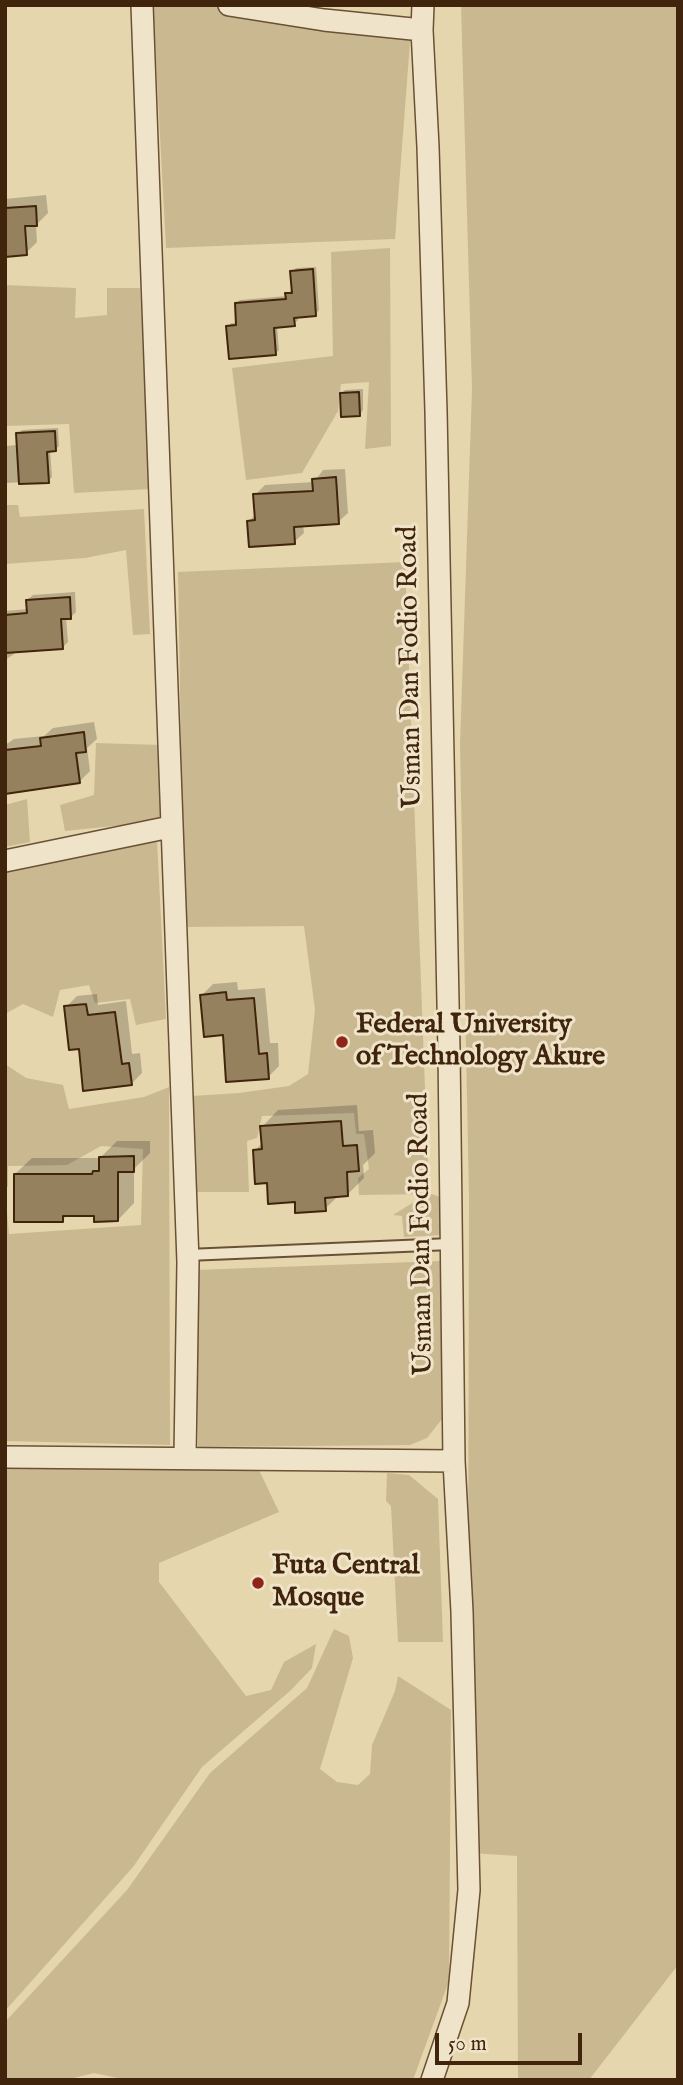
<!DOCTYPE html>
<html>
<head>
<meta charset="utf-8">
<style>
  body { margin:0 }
  #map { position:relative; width:683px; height:2085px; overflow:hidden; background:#e6d6ad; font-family:"IM FELL English",serif }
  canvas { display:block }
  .frame { position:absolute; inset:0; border:7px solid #40240b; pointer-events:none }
  .scale { position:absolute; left:435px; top:2033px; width:147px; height:32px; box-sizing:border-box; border:4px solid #40240b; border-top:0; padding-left:9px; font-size:21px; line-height:24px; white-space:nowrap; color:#40240b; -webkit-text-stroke:5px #efe4ca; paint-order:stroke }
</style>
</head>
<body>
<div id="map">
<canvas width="683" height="2085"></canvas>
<div class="frame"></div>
<div class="scale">50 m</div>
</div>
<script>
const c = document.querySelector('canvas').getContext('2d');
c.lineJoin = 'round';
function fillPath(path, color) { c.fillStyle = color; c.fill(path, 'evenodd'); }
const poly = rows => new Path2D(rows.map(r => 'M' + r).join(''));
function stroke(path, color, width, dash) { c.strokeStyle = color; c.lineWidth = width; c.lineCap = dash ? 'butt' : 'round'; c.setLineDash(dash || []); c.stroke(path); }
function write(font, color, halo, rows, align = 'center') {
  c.font = font + ' "IM FELL English",serif'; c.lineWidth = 6; c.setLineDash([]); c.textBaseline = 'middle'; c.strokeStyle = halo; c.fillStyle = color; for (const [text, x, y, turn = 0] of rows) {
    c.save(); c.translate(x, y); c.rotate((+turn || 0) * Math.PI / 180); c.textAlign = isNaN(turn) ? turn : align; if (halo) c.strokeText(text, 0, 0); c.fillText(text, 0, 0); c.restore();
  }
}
fillPath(poly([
  [153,5,217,5,411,29,395,239,166,248],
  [461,5,678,5,678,1965,589,2080,518,2080,517,1856,471,1853,468,1647,469,1198,460,745,472,389],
  [390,248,391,446,365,449,369,382,341,384,338,411,302,473,246,480,232,368,333,356,331,252],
  [5,285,76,288,75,318,107,315,107,288,140,288,151,489,74,493,69,424,5,426],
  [5,505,18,505,20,517,144,509,150,634,133,635,126,550,85,558,5,564],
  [405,562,429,1193,443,1198,443,1235,404,1237,402,1216,393,1215,427,1194,359,1195,358,1178,369,1169,364,1134,356,1134,354,1113,262,1116,257,1138,247,1141,249,1192,193,1192,192,1096,239,1093,289,1086,308,1074,315,1010,304,926,184,927,178,572],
  [96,743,162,745,163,821,65,831,60,805,94,795],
  [27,799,30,842,5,847,5,805],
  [157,840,166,1019,136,1025,130,999,95,1003,89,985,60,990,53,1017,23,1004,5,1014,5,869],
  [5,1064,26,1078,63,1085,69,1109,144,1097,169,1087,170,1445,5,1441,5,1191,9,1234,141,1225,143,1149,101,1146,67,1165,8,1166,8,1187,5,1187],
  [440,1261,442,1419,427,1438,410,1445,198,1447,196,1270],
  [163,1465,259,1470,279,1512,159,1563,159,1582,246,1696,271,1690,284,1662,316,1644,312,1668,291,1690,202,1767,133,1867,5,2011,5,1466],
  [387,1473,409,1475,438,1499,443,1642,398,1642,391,1506,386,1501],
  [334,1629,349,1636,353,1658,320,1769,337,1782,358,1785,370,1774,372,1745,395,1691,398,1676,451,1710,449,1981,413,2080,127,2080,94,2073,66,2080,5,2080,5,2022,127,1890,210,1773,307,1688]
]), '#cab891');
fillPath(poly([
  [46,195,48,213,36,225,37,242,26,253,5,255,5,199],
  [316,267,319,310,316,314,297,316,298,320,294,324,277,326,279,350,276,353,228,327,231,323,238,323,236,303,240,300,287,296,291,290,294,290,292,272,296,268],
  [363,389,363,410,360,414,341,394,345,390],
  [58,428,59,446,55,450,50,450,52,477,48,481,5,483,5,446,18,445,18,434,22,430],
  [345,469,348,513,338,522,303,525,304,533,294,542,249,521,256,514,255,495,265,485,314,482,323,470],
  [75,592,76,612,71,617,66,617,68,642,63,647,14,651,14,654,5,660,5,611,28,609,27,600,33,595],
  [94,722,97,739,87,748,90,771,79,782,5,794,5,745,14,739,44,736,53,728],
  [237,982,238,990,265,988,270,1043,278,1043,279,1066,268,1077,225,1033,202,995,213,984],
  [97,994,98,1005,126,1001,132,1054,140,1053,142,1073,131,1084,81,1047,66,1007,77,996],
  [357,1105,359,1131,373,1130,375,1153,363,1165,364,1178,347,1195,339,1195,325,1209,297,1201,269,1181,255,1151,263,1142,262,1127,278,1110],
  [117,1141,150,1141,150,1153,134,1169,134,1203,118,1220,95,1214,69,1214,62,1220,15,1174,32,1158,100,1158]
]), '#0003');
const building = poly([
  [36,206,37,226,25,226,27,255,5,257,5,208,36,206],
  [313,269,316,316,294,318,295,326,274,328,276,355,229,359,226,326,236,325,235,303,286,299,285,293,292,293,290,271,313,269],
  [359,392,360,416,341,417,340,393,359,392],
  [55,431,56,451,47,452,49,483,19,484,16,433,55,431],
  [336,477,339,524,294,527,295,544,249,547,247,521,255,520,253,494,313,491,312,479,336,477],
  [70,597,71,619,61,619,63,649,5,653,5,615,27,613,26,600,70,597],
  [84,732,86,752,76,753,80,783,5,794,5,750,41,746,40,738,84,732],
  [226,992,227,1000,254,998,259,1054,267,1053,269,1079,226,1082,223,1035,204,1037,200,995,226,992],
  [86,1004,88,1015,115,1012,122,1064,129,1063,132,1085,83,1091,79,1049,69,1050,64,1006,86,1004],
  [341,1121,343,1146,357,1145,359,1171,347,1172,348,1196,325,1198,326,1211,295,1213,295,1202,268,1204,267,1183,255,1184,253,1150,262,1149,260,1126,341,1121],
  [134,1156,134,1172,118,1172,118,1221,94,1222,94,1216,63,1216,63,1222,14,1222,14,1174,92,1174,93,1171,99,1171,99,1157,134,1156]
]);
fillPath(building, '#96815f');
stroke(building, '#40240b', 2);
const service = poly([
  [187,1255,451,1244]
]);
const minor = poly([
  [142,5,188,1262,185,1457],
  [229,5,324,20,422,30],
  [423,5,422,30,428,147,436,411,449,1051,454,1461,462,1612,469,1890,458,2003,432,2080],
  [5,861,170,827],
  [5,1457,454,1461]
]);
stroke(service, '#6a5034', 14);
stroke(minor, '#6a5034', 24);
stroke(service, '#efe4ca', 10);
stroke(minor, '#efe4ca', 21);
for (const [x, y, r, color] of [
  [342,1042,7,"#8f2418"],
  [258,1583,7,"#8f2418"]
]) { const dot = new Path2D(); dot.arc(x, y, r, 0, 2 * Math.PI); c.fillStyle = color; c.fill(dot); stroke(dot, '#efe4ca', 2.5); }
write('28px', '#40240b', '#efe4ca', [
  ["Usman Dan Fodio Road",412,667,-91],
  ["Usman Dan Fodio Road",423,1234,-91]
]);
write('bold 28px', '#40240b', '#efe4ca', [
  ["Federal University",356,1026],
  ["of Technology Akure",356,1058],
  ["Futa Central",272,1567],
  ["Mosque",272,1599]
], 'left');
</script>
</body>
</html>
